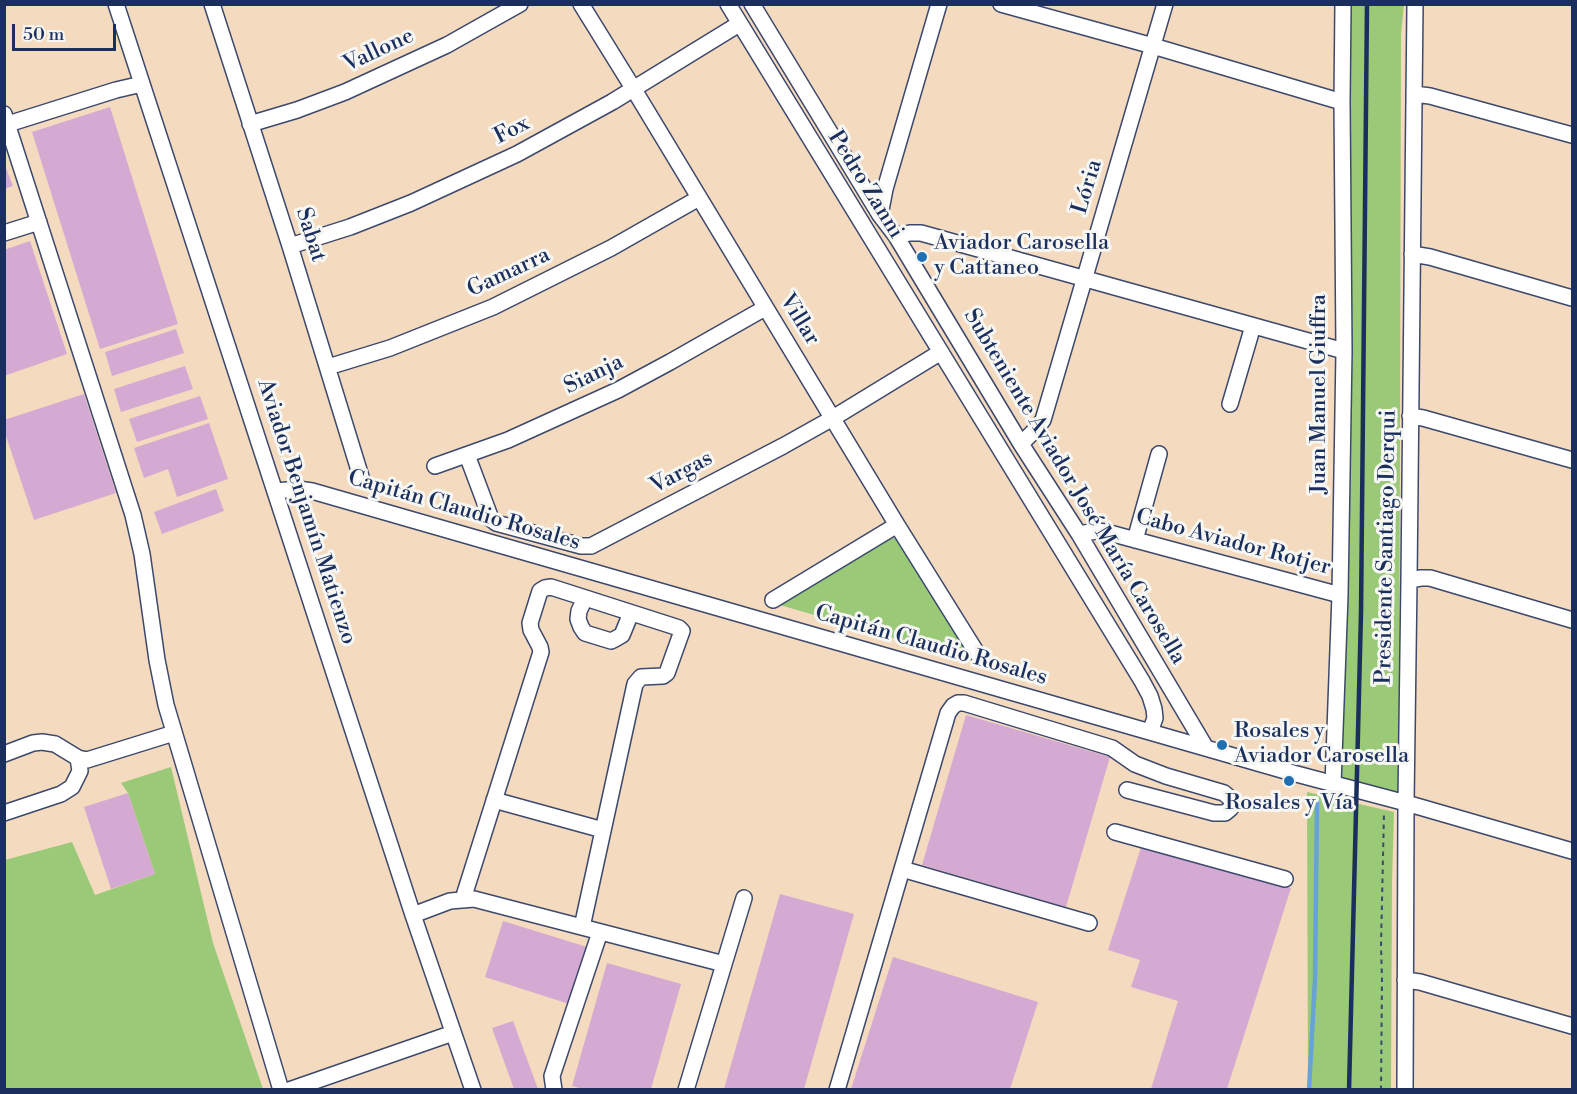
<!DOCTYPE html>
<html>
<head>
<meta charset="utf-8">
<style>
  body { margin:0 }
  #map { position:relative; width:1577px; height:1094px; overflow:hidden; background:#f4dabe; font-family:"Libre Bodoni",serif }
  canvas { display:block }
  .frame { position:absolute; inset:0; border:6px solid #1b2f5e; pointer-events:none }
  .scale { position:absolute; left:12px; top:24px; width:104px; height:27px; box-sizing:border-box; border:3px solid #1b2f5e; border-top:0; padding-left:8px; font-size:18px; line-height:21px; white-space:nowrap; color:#1b2f5e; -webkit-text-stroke:4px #f6f6f2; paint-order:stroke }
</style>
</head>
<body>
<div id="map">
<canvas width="1577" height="1094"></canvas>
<div class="frame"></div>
<div class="scale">50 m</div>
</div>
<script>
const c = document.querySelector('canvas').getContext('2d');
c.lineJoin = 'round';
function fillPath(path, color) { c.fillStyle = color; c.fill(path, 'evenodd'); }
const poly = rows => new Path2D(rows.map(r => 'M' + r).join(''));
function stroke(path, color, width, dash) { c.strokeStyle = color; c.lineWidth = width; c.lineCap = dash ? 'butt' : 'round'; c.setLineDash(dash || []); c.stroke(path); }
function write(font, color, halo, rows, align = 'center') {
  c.font = font + ' "Libre Bodoni",serif'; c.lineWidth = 6; c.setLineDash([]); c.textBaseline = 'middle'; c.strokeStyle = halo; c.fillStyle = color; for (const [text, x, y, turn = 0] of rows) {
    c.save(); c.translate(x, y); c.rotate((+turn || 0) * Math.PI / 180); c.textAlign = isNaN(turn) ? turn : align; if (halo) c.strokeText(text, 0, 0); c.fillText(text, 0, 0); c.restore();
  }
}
fillPath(poly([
  [1343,5,1404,5,1401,34,1399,796,1342,781,1340,595],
  [896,538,903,544,975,662,780,605,887,539],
  [171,767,213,943,263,1089,5,1090,5,860,72,842,95,895,155,874,128,793,121,783],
  [1307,792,1394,812,1392,881,1391,1089,1308,1089]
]), '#9ac977');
stroke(poly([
  [1309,1090,1315,979,1317,802]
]), '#68a3d8', 4.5);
fillPath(poly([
  [110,107,178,324,100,349,32,132],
  [4,163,13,186,4,189],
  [30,241,67,354,4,376,4,250],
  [176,329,184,353,112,376,105,352],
  [185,366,193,389,121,412,114,389],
  [84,394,116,493,34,520,4,430,4,420],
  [200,396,208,419,137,442,129,419],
  [209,423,228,479,177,497,168,469,144,478,134,448],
  [216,489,224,511,162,534,154,512],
  [966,715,1110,757,1066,907,922,865],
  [128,793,155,874,111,889,84,807],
  [1143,841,1291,888,1227,1089,1151,1089,1178,1001,1131,987,1140,960,1108,950],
  [780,894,854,914,804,1089,724,1089],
  [503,921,587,947,569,1004,485,977],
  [893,957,1038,1002,1010,1089,851,1089],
  [607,963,681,984,651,1089,583,1089,572,1086],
  [513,1021,538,1089,514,1089,492,1028]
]), '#d5aad2');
const minor = poly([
  [116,4,413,915,473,1090],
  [212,4,290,246,362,480],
  [581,4,633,88,897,525,980,658],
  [728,4,1142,681,1150,696,1154,709,1155,718,1150,732],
  [752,4,880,215,896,236,1021,444,1079,534,1206,748],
  [1001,4,1153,46,1342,102],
  [1414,94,1430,96,1572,135],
  [4,114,133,515,142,554,157,660,166,705,281,1090],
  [8,124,116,90,142,84],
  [250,124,297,110,345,92,447,45,520,4],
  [880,215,885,189,939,4],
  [4,233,39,222],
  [896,236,910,233,921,233,1344,351],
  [290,246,350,227,411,203,517,154,612,102,739,24],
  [1412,254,1430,257,1572,298],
  [328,367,390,348,493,307,611,248,699,198],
  [1230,404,1253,326],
  [1410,416,1423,418,1572,460],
  [1021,444,1036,429,1043,420,1165,4],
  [467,455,491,519,496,523,581,546,591,546,783,446,833,418,941,352],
  [435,466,508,440,618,390,670,362,765,308],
  [276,491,298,489,312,491,1289,772,1406,803,1572,851],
  [1079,534,1096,531,1106,532,1340,595],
  [1135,540,1159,454],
  [1409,580,1421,578,1430,578,1572,620],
  [585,598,579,611,578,619,581,627,585,633,611,641,615,639,622,635,631,613],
  [773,600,897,525],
  [4,754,33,743,42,742,55,744,78,758,87,760,174,733],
  [1333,784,1340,595,1344,351,1342,102,1343,4],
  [494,800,603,830],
  [4,813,61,794,72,787,80,771,78,758],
  [1115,832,1285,879],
  [902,869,1089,923],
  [463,899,541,652,540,647,531,630,530,623,540,591,545,588,551,587,679,628,682,631,667,673,663,676,641,677,635,684,582,927],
  [413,915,450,901,474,899,724,964],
  [1405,980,1420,982,1572,1026],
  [289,1090,453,1033],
  [554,1090,552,1076,600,932],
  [686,1090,744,898],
  [837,1090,948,713,953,706,958,703,964,703,1112,748,1135,764,1166,776,1224,793,1232,800,1231,808,1225,813,1214,813,1127,790],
  [1405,1090,1406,803,1409,580,1415,4]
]);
stroke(minor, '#3c496c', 18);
stroke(poly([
  [1381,1090,1382,979,1381,946,1384,813]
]), '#3c496c', 2, [4.5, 4.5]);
stroke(minor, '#fff', 15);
stroke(poly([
  [1349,1090,1361,613,1367,4]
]), '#1b2f5e', 4.5);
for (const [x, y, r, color] of [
  [922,257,6,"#1f6fb2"],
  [1222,745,6,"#1f6fb2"],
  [1289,781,6,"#1f6fb2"]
]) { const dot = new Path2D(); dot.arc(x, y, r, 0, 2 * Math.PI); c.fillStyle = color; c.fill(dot); stroke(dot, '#f6f6f2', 2); }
write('22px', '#1b2f5e', '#f6f6f2', [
  ["Vallone",379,51,-25],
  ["Fox",512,131,-27],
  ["Pedro Zanni",865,185,58],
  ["Lória",1088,187,-73],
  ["Sabat",310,235,72],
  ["Gamarra",509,273,-25],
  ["Villar",799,320,58],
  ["Sianja",594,375,-26],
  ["Juan Manuel Giuffra",1320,394,-90],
  ["Vargas",682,473,-28],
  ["Subteniente Aviador José María Carosella",1074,487,59],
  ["Capitán Claudio Rosales",464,511,16],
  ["Aviador Benjamín Matienzo",306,512,72],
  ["Cabo Aviador Rotjer",1233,543,15],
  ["Presidente Santiago Derqui",1387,547,-89],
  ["Capitán Claudio Rosales",931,646,16]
]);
write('22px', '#1b2f5e', '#f6f6f2', [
  ["Aviador Carosella",934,244],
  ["y Cattaneo",934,269],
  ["Rosales y",1234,732],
  ["Aviador Carosella",1234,757],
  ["Rosales y Vía",1289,804,"center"]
], 'left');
</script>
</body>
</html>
